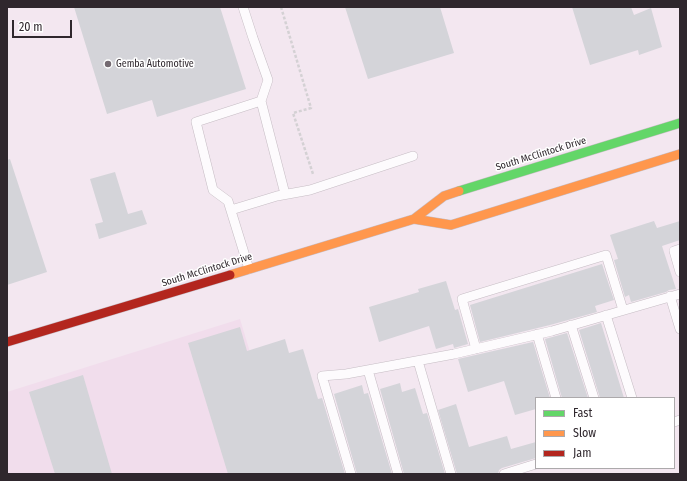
<!DOCTYPE html>
<html>
<head>
<meta charset="utf-8">
<style>
  body { margin:0 }
  #map { position:relative; width:687px; height:481px; overflow:hidden; background:#f3e7f0; font-family:"Fira Sans Condensed",sans-serif }
  canvas { display:block }
  .frame { position:absolute; inset:0; border:8px solid #2f272d; pointer-events:none }
  .legend { position:absolute; left:535px; top:397px; width:140px; height:72px; box-sizing:border-box; background:#fff; border:1px solid #aca9ab; margin:0; padding:5px 7px; list-style:none; font-size:12px; color:#2f272d }
  .legend li { display:flex; align-items:center; gap:8px; height:20px }
  .legend b { width:20px; border:1px solid #aca9ab }
  .scale { position:absolute; left:12px; top:20px; width:60px; height:18px; box-sizing:border-box; border:2px solid #2f272d; border-top:0; padding-left:5px; font-size:12px; line-height:14px; white-space:nowrap; color:#2f272d; -webkit-text-stroke:3px #fff; paint-order:stroke }
</style>
</head>
<body>
<div id="map">
<canvas width="687" height="481"></canvas>
<div class="frame"></div>
<ul class="legend">
<li><b style="height:5px;background:#63d668"></b>Fast</li>
<li><b style="height:5px;background:#ff974d"></b>Slow</li>
<li><b style="height:5px;background:#b3261e"></b>Jam</li>
</ul>
<div class="scale">20 m</div>
</div>
<script>
const c = document.querySelector('canvas').getContext('2d');
c.lineJoin = 'round';
function fillPath(path, color) { c.fillStyle = color; c.fill(path, 'evenodd'); }
const poly = rows => new Path2D(rows.map(r => 'M' + r).join(''));
function stroke(path, color, width, dash) { c.strokeStyle = color; c.lineWidth = width; c.lineCap = dash ? 'butt' : 'round'; c.setLineDash(dash || []); c.stroke(path); }
function write(font, color, halo, rows, align = 'center') {
  c.font = font + ' "Fira Sans Condensed",sans-serif'; c.lineWidth = 3; c.setLineDash([]); c.textBaseline = 'middle'; c.strokeStyle = halo; c.fillStyle = color; for (const [text, x, y, turn = 0] of rows) {
    c.save(); c.translate(x, y); c.rotate((+turn || 0) * Math.PI / 180); c.textAlign = isNaN(turn) ? turn : align; if (halo) c.strokeText(text, 0, 0); c.fillText(text, 0, 0); c.restore();
  }
}
fillPath(poly([
  [240,319,287,474,7,474,7,392]
]), '#f1ddec');
fillPath(poly([
  [74,7,220,7,246,89,157,117,152,100,107,114],
  [345,7,440,7,454,53,368,79],
  [572,7,631,7,634,15,651,8,662,47,639,55,638,50,590,65],
  [10,159,47,272,7,285,7,160],
  [115,172,128,214,142,210,147,224,99,239,95,224,103,222,90,179],
  [654,221,657,228,680,221,680,240,662,246,676,289,669,290,666,292,631,302,629,295,625,297,614,260,618,259,610,235],
  [602,264,614,300,595,306,597,312,550,325,480,342,470,305],
  [446,281,455,310,458,309,468,344,454,348,453,344,436,349,429,326,379,342,369,307,419,292,418,289],
  [601,323,624,398,600,398,579,330],
  [240,327,247,351,285,339,289,353,303,349,318,399,322,398,345,474,228,474,188,343],
  [567,333,588,398,562,398,545,339],
  [533,342,550,398,536,398,536,409,515,415,504,381,468,392,458,359],
  [83,375,112,474,55,474,29,392],
  [400,383,402,392,415,388,423,414,427,413,445,474,404,474,380,389],
  [362,385,364,394,368,393,392,474,357,474,334,394],
  [456,404,469,447,507,436,511,449,536,442,536,458,502,468,499,470,498,474,457,474,438,410]
]), '#d4d4d9');
const lane = poly([
  [243,7,253,38,268,80,261,101,196,122,213,190,228,201,249,269],
  [261,101,285,194],
  [231,210,277,196,310,190,413,156],
  [680,249,674,251,680,272],
  [670,296,680,329],
  [606,315,632,398],
  [571,325,594,398],
  [537,334,556,398],
  [476,349,462,299,606,255,623,310],
  [418,361,451,474],
  [368,370,398,474],
  [674,422,680,420],
  [351,474,322,376,346,374,454,354,552,331,680,294],
  [504,474,536,464]
]);
const fast = poly([
  [459,191,680,123]
]);
const slow = poly([
  [414,219,451,225,680,154],
  [230,275,414,219,444,196,459,191]
]);
const jam = poly([
  [7,342,230,275]
]);
stroke(lane, '#c6bdc4', 10);
stroke(fast, '#c6bdc4', 10);
stroke(slow, '#c6bdc4', 10);
stroke(jam, '#c6bdc4', 10);
stroke(poly([
  [281,7,311,108,293,113,313,174]
]), '#d4d1d4', 2.5, [3, 2]);
stroke(lane, '#fdfbfd', 9);
stroke(fast, '#63d668', 9);
stroke(slow, '#ff974d', 9);
stroke(jam, '#b3261e', 9);
for (const [x, y, r, color] of [
  [108,64,4,"#746a71"]
]) { const dot = new Path2D(); dot.arc(x, y, r, 0, 2 * Math.PI); c.fillStyle = color; c.fill(dot); stroke(dot, '#fff', 1.5); }
write('10px', '#2f272d', '#fff', [
  ["Gemba Automotive",116,64]
], 'left');
write('10px', '#2f272d', '#fff', [
  ["South McClintock Drive",541,154,-17],
  ["South McClintock Drive",207,270,-17]
]);
</script>
</body>
</html>
